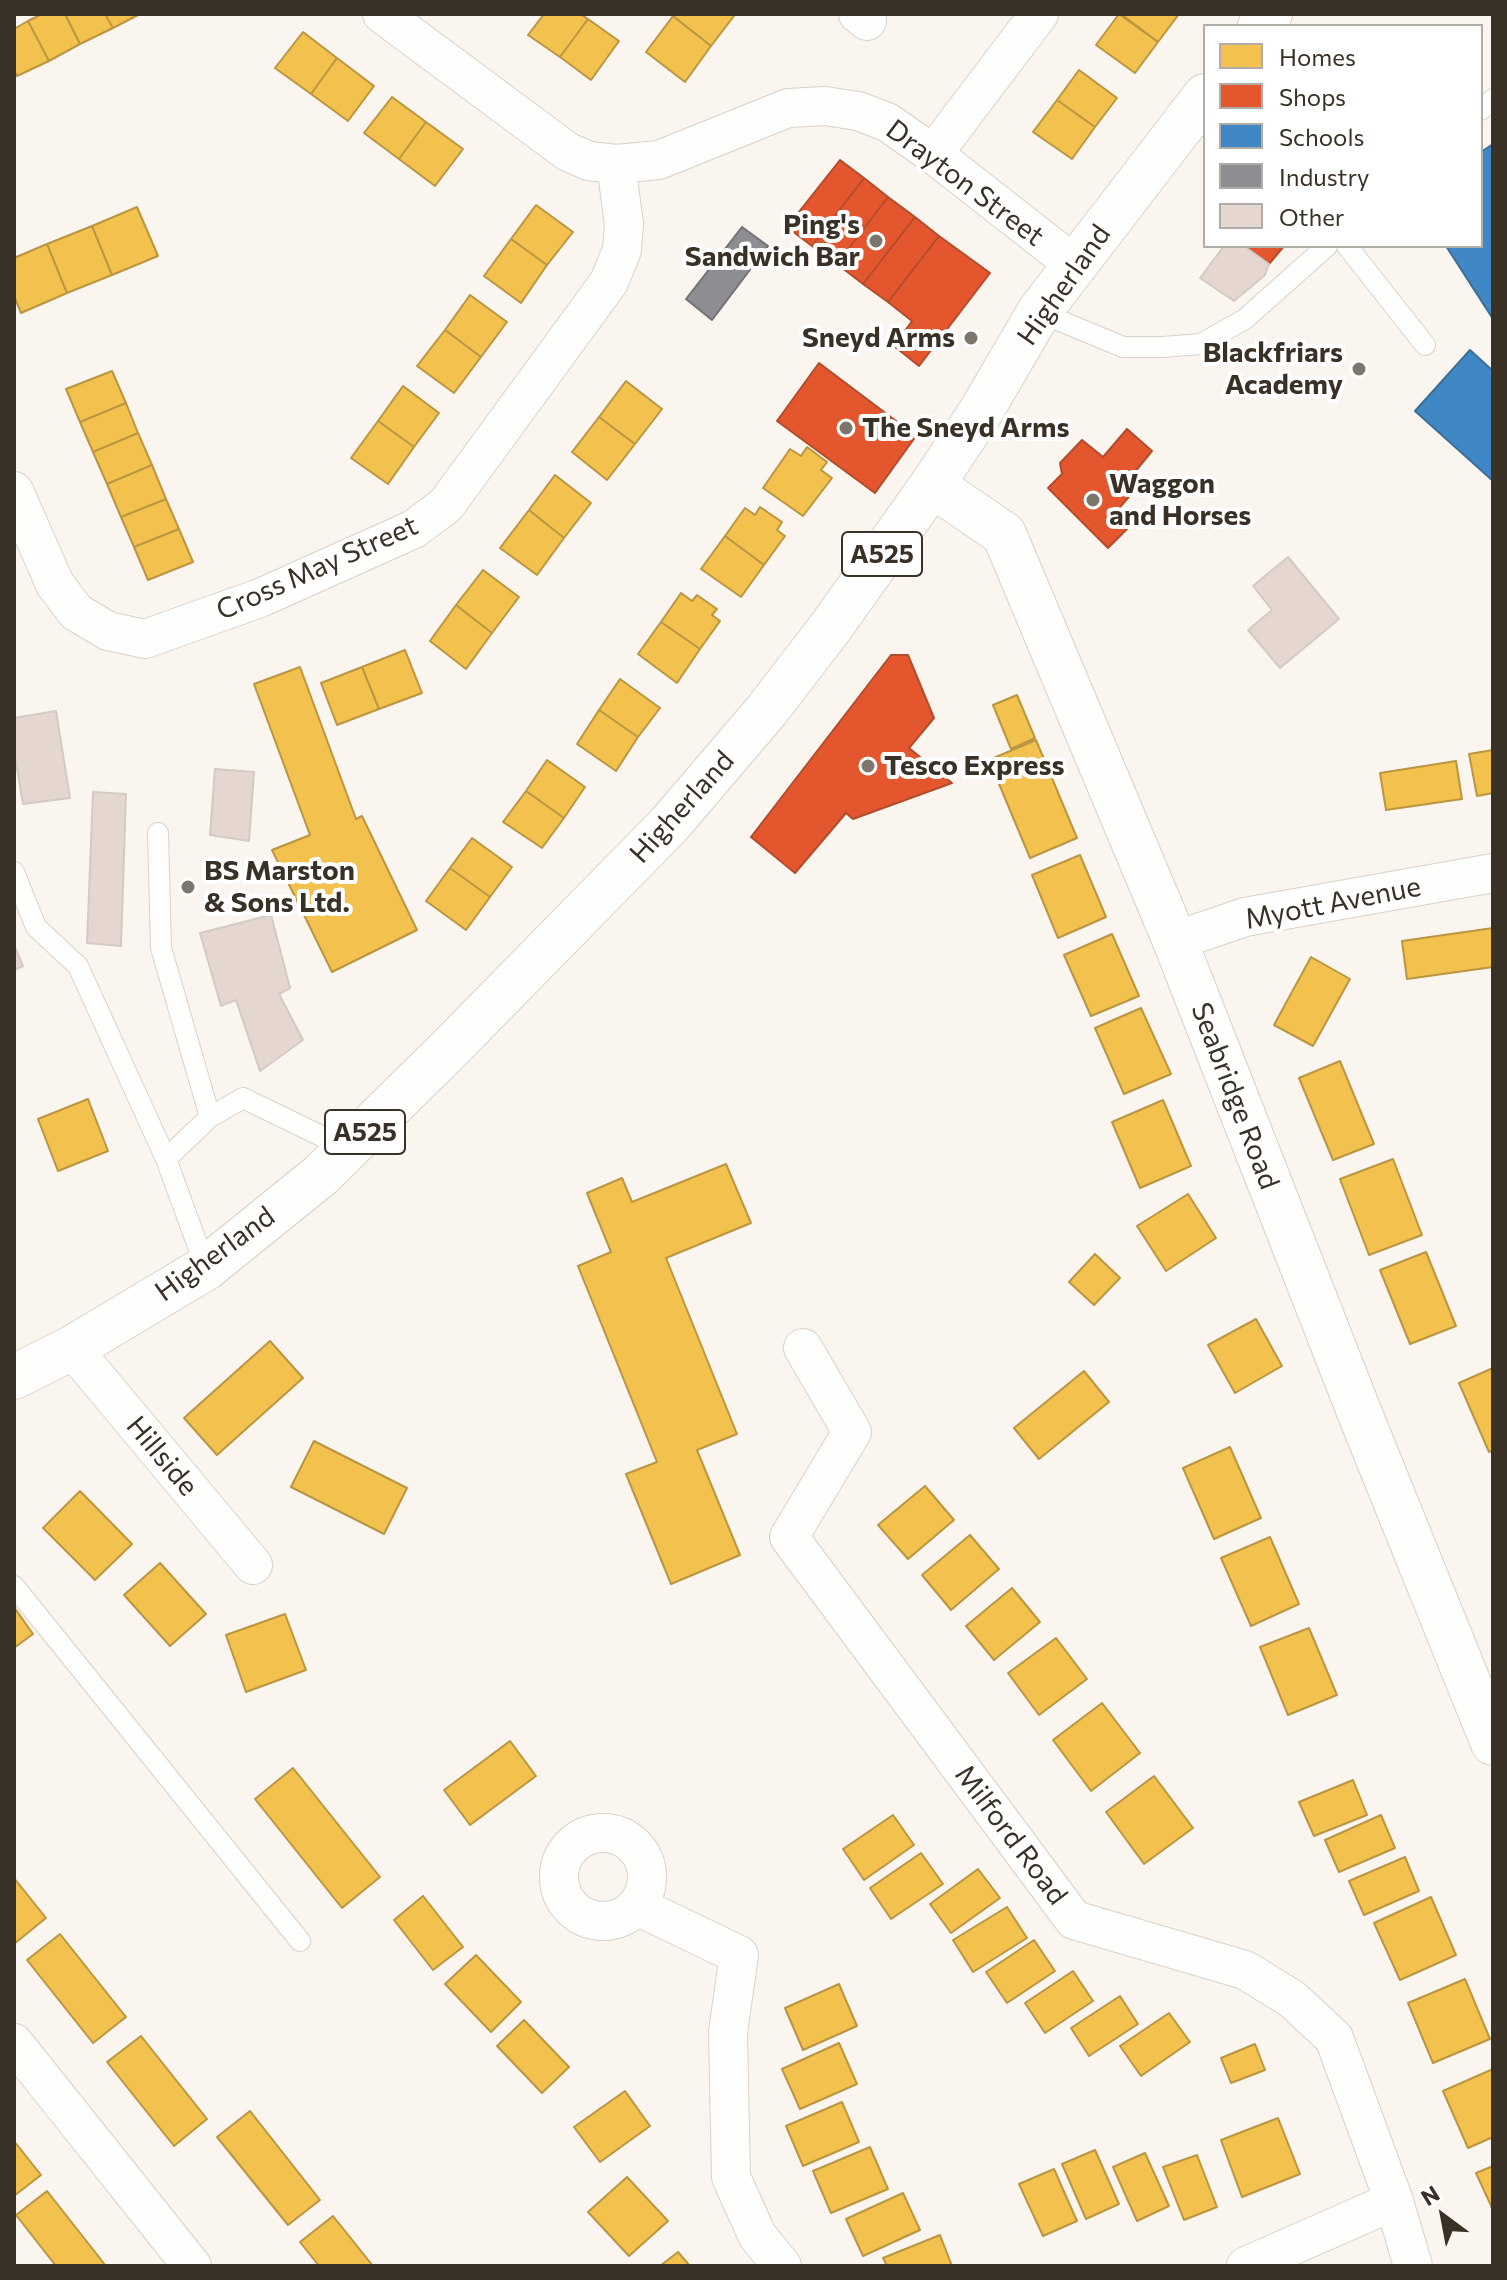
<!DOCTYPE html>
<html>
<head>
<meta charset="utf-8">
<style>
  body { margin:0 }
  #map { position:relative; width:1507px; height:2280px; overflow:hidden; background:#faf5ee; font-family:Commissioner,sans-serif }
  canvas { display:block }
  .frame { position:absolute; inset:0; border:16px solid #393126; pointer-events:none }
  .legend { position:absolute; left:1203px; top:24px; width:280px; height:224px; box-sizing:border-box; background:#fff; border:2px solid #b0ada8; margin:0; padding:10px 14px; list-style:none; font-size:24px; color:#393126 }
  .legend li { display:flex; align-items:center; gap:16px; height:40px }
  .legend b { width:40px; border:2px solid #b0ada8 }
  .north { position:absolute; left:1403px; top:2176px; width:80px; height:80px; -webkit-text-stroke:6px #fff; paint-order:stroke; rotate:328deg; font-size:22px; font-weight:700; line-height:32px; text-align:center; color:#393126 }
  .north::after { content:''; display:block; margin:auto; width:28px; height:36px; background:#393126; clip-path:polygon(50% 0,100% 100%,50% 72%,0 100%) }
</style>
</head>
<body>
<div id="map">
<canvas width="1507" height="2280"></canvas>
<div class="frame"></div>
<ul class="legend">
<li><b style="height:22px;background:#f2c14e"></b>Homes</li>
<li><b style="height:22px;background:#e4572e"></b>Shops</li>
<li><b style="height:22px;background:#3f88c5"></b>Schools</li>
<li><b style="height:22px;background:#8d8d92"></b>Industry</li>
<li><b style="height:22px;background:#e5d7d0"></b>Other</li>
</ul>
<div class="north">N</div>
</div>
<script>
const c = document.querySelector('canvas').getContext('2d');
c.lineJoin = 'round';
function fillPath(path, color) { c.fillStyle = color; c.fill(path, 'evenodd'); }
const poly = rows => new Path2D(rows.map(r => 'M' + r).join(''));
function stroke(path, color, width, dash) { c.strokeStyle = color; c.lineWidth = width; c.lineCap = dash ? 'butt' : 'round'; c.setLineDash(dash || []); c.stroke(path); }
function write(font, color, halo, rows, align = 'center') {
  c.font = font + ' Commissioner,sans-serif'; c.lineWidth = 8; c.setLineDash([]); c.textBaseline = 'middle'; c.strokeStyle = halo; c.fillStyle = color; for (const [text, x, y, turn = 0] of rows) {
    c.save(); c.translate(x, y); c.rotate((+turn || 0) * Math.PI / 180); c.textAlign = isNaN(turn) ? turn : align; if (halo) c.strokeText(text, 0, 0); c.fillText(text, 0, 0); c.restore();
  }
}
const homes = poly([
  [42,14,65,14,80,44,49,61,28,21,42,14],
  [65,14,105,14,113,28,80,44,65,14],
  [105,14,140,14,113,28,105,14],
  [544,14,580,14,588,19,560,57,528,35,544,14],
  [674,14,732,14,734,16,711,46,673,16,674,14],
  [1119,14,1158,42,1135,73,1096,45,1119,14],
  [1121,14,1179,14,1158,42,1121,14],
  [673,16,711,46,685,82,646,52,673,16],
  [588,19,619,41,591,80,560,57,588,19],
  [28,21,49,61,17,76,14,70,14,29,28,21],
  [303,32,337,58,311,94,275,68,303,32],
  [337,58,374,86,348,121,311,94,337,58],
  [1079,70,1117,98,1095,127,1057,100,1079,70],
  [392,97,426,122,399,159,364,133,392,97],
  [1057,100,1095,127,1072,159,1033,132,1057,100],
  [426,122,463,149,435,186,399,159,426,122],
  [536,205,573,232,547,265,511,239,536,205],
  [137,207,158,256,112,275,92,226,137,207],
  [92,226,112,275,67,293,47,244,92,226],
  [511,239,547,265,521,303,484,276,511,239],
  [47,244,67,293,21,313,14,296,14,258,47,244],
  [470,295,507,322,481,357,445,330,470,295],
  [445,330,481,357,454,393,417,366,445,330],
  [112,371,126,403,80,422,66,389,112,371],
  [626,381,662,409,635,444,599,417,626,381],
  [403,386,439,413,414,447,378,421,403,386],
  [126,403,138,433,93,452,80,422,126,403],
  [599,417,635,444,607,480,572,452,599,417],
  [378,421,414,447,388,484,351,458,378,421],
  [138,433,152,465,107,484,93,452,138,433],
  [807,447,827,462,821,470,832,478,803,516,763,488,790,449,801,456,807,447],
  [152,465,166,499,121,517,107,484,152,465],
  [555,475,591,503,564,538,529,510,555,475],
  [166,499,179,529,134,547,121,517,166,499],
  [760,507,782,522,777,530,785,536,764,565,725,536,745,508,755,515,760,507],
  [529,510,564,538,537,575,500,548,529,510],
  [179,529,193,562,148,580,134,547,179,529],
  [725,536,764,565,741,597,701,569,725,536],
  [483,570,519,597,492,633,456,605,483,570],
  [681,593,692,601,697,595,717,609,712,615,720,621,700,649,661,622,681,593],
  [456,605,492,633,466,669,430,641,456,605],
  [661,622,700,649,677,683,638,654,661,622],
  [405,650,422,693,379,709,362,667,405,650],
  [300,667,356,819,362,816,417,930,332,972,272,850,310,835,254,684,300,667],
  [362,667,379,709,337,725,321,683,362,667],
  [620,679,660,708,638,737,599,710,620,679],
  [1017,695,1035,738,1011,749,993,705,1017,695],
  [599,710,638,737,616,771,577,744,599,710],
  [1036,740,1077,838,1030,858,989,760,1036,740],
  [1493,750,1493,793,1477,796,1469,754,1493,750],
  [547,760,585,787,564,818,526,791,547,760],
  [1456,761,1462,799,1386,810,1380,773,1456,761],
  [526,791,564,818,542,848,503,822,526,791],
  [472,838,512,867,490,897,450,868,472,838],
  [1080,855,1106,917,1058,938,1032,875,1080,855],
  [450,868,490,897,466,930,426,901,450,868],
  [1493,928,1493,967,1407,979,1402,941,1493,928],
  [1112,934,1139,996,1091,1016,1064,955,1112,934],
  [1311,957,1350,979,1313,1046,1274,1025,1311,957],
  [1141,1008,1171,1074,1124,1094,1095,1028,1141,1008],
  [1340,1061,1374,1144,1333,1160,1299,1078,1340,1061],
  [88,1099,108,1151,58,1171,38,1119,88,1099],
  [1163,1100,1191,1166,1140,1188,1112,1122,1163,1100],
  [1393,1159,1422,1235,1369,1255,1340,1179,1393,1159],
  [726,1164,751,1223,666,1258,737,1434,697,1450,740,1555,671,1584,626,1474,657,1462,578,1266,611,1252,587,1193,622,1178,632,1202,726,1164],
  [1188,1194,1216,1238,1166,1271,1137,1226,1188,1194],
  [1426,1252,1456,1326,1410,1344,1380,1270,1426,1252],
  [1095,1254,1120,1278,1094,1305,1069,1282,1095,1254],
  [1256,1319,1282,1366,1235,1393,1208,1345,1256,1319],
  [270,1341,303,1378,217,1455,184,1418,270,1341],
  [1493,1368,1493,1450,1489,1452,1459,1383,1493,1368],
  [1084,1371,1109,1402,1039,1459,1014,1428,1084,1371],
  [314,1441,407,1488,384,1534,291,1487,314,1441],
  [1230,1447,1261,1518,1214,1539,1183,1468,1230,1447],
  [925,1486,954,1520,908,1559,878,1525,925,1486],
  [80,1491,132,1544,95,1580,43,1528,80,1491],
  [970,1535,999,1569,951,1610,922,1575,970,1535],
  [1270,1537,1299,1604,1251,1626,1221,1558,1270,1537],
  [160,1563,206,1614,170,1646,124,1595,160,1563],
  [1012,1588,1040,1622,994,1660,966,1626,1012,1588],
  [14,1607,33,1634,14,1648,14,1607],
  [285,1614,306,1670,246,1692,226,1635,285,1614],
  [1309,1628,1337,1695,1288,1715,1260,1647,1309,1628],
  [1056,1638,1087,1679,1039,1715,1008,1673,1056,1638],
  [1102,1703,1140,1753,1091,1791,1053,1740,1102,1703],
  [510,1741,536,1776,470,1825,444,1790,510,1741],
  [293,1768,380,1877,342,1908,255,1799,293,1768],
  [1154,1776,1193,1828,1144,1864,1106,1812,1154,1776],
  [1353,1780,1367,1815,1314,1836,1299,1802,1353,1780],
  [893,1815,914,1845,864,1880,843,1849,893,1815],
  [1381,1815,1395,1848,1339,1872,1325,1840,1381,1815],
  [921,1853,943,1884,891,1919,870,1888,921,1853],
  [1405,1857,1419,1891,1364,1915,1349,1881,1405,1857],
  [978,1869,1000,1898,951,1933,930,1904,978,1869],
  [14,1878,46,1918,14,1944,14,1878],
  [423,1896,463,1947,433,1970,394,1920,423,1896],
  [1431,1897,1456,1955,1400,1980,1374,1923,1431,1897],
  [1007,1907,1027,1938,973,1972,953,1940,1007,1907],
  [60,1934,126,2017,93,2043,27,1960,60,1934],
  [1034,1940,1055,1971,1007,2003,986,1972,1034,1940],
  [476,1955,521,2002,491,2032,445,1984,476,1955],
  [1073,1971,1093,2001,1045,2033,1025,2003,1073,1971],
  [1465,1979,1490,2039,1433,2063,1408,2003,1465,1979],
  [839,1984,857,2026,803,2050,785,2008,839,1984],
  [1120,1996,1138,2024,1089,2056,1071,2028,1120,1996],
  [1169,2013,1190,2042,1141,2076,1120,2046,1169,2013],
  [524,2020,569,2067,542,2093,497,2046,524,2020],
  [141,2036,207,2119,174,2146,107,2062,141,2036],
  [839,2043,857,2084,800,2109,782,2069,839,2043],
  [1255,2044,1265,2070,1231,2083,1221,2058,1255,2044],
  [1493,2069,1493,2137,1468,2148,1443,2091,1493,2069],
  [625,2091,650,2126,600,2162,574,2127,625,2091],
  [842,2102,859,2142,803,2166,786,2126,842,2102],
  [250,2111,320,2200,288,2225,217,2137,250,2111],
  [1278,2118,1300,2174,1242,2197,1221,2140,1278,2118],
  [14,2141,41,2175,14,2196,14,2141],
  [870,2147,888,2189,831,2213,813,2171,870,2147],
  [1095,2150,1119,2204,1086,2219,1062,2164,1095,2150],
  [1145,2153,1169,2206,1137,2221,1113,2167,1145,2153],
  [1197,2155,1217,2207,1184,2220,1163,2167,1197,2155],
  [1493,2166,1493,2210,1476,2173,1493,2166],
  [1054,2169,1077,2221,1043,2236,1019,2184,1054,2169],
  [627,2177,668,2221,629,2256,588,2212,627,2177],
  [47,2191,106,2266,56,2266,16,2215,47,2191],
  [903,2193,920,2230,863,2256,846,2219,903,2193],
  [333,2216,373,2266,319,2266,300,2242,333,2216],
  [940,2235,952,2266,887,2266,883,2258,940,2235],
  [678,2252,690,2266,660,2266,678,2252]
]);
fillPath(homes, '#f2c14e');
stroke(homes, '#ba9642', 2);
const shops = poly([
  [840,160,864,178,812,246,787,227,840,160],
  [864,178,888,197,837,264,812,246,864,178],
  [888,197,915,217,863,284,837,264,888,197],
  [915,217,939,236,888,302,863,284,915,217],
  [939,236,990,273,919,366,894,346,912,321,888,302,939,236],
  [1244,246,1284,246,1269,264,1244,246],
  [819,363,916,436,875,493,777,421,819,363],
  [1127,429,1152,451,1129,479,1138,486,1115,513,1129,527,1108,548,1048,488,1062,474,1060,463,1082,440,1103,457,1127,429],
  [891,655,908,655,934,718,909,748,952,783,853,819,846,813,795,873,751,837,891,655]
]);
fillPath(shops, '#e4572e');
stroke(shops, '#b14c2c', 2);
const schools = poly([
  [1493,144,1493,319,1446,246,1481,246,1481,152,1493,144],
  [1470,350,1493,371,1493,481,1415,411,1470,350]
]);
fillPath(schools, '#3f88c5');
stroke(schools, '#3d6e95', 2);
const industry = poly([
  [742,227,768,246,712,320,686,299,742,227]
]);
fillPath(industry, '#8d8d92');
stroke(industry, '#747172', 2);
const building = poly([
  [1224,246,1244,246,1269,264,1265,275,1234,301,1200,278,1224,246],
  [1288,557,1339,619,1280,668,1248,630,1272,610,1253,586,1288,557],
  [56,711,70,798,23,804,14,750,14,718,56,711],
  [215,769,254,772,249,841,210,835,215,769],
  [93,792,126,794,121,946,87,943,93,792],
  [271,915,290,988,279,994,303,1040,260,1071,236,1000,221,1006,200,933,271,915],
  [14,945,23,966,14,970,14,945]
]);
fillPath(building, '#e5d7d0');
stroke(building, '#d3cac4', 2);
const lane = poly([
  [1481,110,1493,99],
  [1347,246,1425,345],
  [1039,312,1123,347,1163,347,1201,344,1245,319,1327,246],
  [158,833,161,948,210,1117,166,1159],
  [14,872,36,927,78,966,166,1159,206,1268],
  [210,1117,243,1098,348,1149],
  [14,1586,300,1941]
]);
const street = poly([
  [382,14,568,152,589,161,616,164,659,160,788,108,825,106,858,111,887,122,933,154,1075,265],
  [858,14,867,21],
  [933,154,1039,14],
  [14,491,55,584,76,612,108,631,145,639,260,598,414,529,446,505,609,282,622,250,624,224,616,164],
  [1175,941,1245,917,1493,873],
  [72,1348,253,1565],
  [803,1348,852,1432,789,1537,1074,1920,1245,1970,1292,1999,1334,2038,1394,2201,1413,2266],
  '559 1877a44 44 0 1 1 88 0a44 44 0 1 1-88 0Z',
  [637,1906,739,1955,728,2032,731,2177,757,2235,782,2266],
  [14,2043,192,2266],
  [1246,2266,1394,2201]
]);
const secondary = poly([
  [932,485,1004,534,1175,941,1360,1414,1493,1743]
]);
const primary = poly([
  [1260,26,1270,14],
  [14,1377,72,1348,206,1268,321,1175,450,1048,668,826,767,710,830,628,932,485,980,413,1039,312,1205,96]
]);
stroke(lane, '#d8d2c9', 22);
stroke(street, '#d8d2c9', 40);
stroke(secondary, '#d8d2c9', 46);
stroke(primary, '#d8d2c9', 46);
stroke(lane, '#fefefc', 20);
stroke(street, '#fefefc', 38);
stroke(secondary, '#fefefc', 44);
stroke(primary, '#fefefc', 44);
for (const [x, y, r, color] of [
  [876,241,8,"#7d766c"],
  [971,338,8,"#7d766c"],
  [1359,369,8,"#7d766c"],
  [846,428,8,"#7d766c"],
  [1093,500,8,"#7d766c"],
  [868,766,8,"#7d766c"],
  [188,887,8,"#7d766c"]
]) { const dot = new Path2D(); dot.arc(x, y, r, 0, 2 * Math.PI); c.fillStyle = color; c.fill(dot); stroke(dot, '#fff', 3); }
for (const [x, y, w] of [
  [882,554,80],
  [365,1132,80]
]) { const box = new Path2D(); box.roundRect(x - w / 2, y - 22, w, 44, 6); c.fillStyle = '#fff'; c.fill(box); stroke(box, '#393126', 2); }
write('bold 26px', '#393126', null, [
  ["A525",882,554],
  ["A525",365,1132]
]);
write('28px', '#393126', '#fff', [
  ["Drayton Street",965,183,37],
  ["Higherland",1064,285,-55],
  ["Cross May Street",317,568,-24],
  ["Higherland",682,807,-48],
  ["Myott Avenue",1333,903,-11],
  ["Seabridge Road",1235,1096,69],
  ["Higherland",215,1254,-36],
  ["Hillside",162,1456,50],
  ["Milford Road",1011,1835,53]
]);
write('bold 28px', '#393126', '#fff', [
  ["Ping's",860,225,"right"],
  ["Sandwich Bar",860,257,"right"],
  ["Sneyd Arms",955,338,"right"],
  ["Blackfriars",1343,353,"right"],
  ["Academy",1343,385,"right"],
  ["The Sneyd Arms",862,428],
  ["Waggon",1109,484],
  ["and Horses",1109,516],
  ["Tesco Express",884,766],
  ["BS Marston",204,871],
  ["& Sons Ltd.",204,903]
], 'left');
</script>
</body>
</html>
